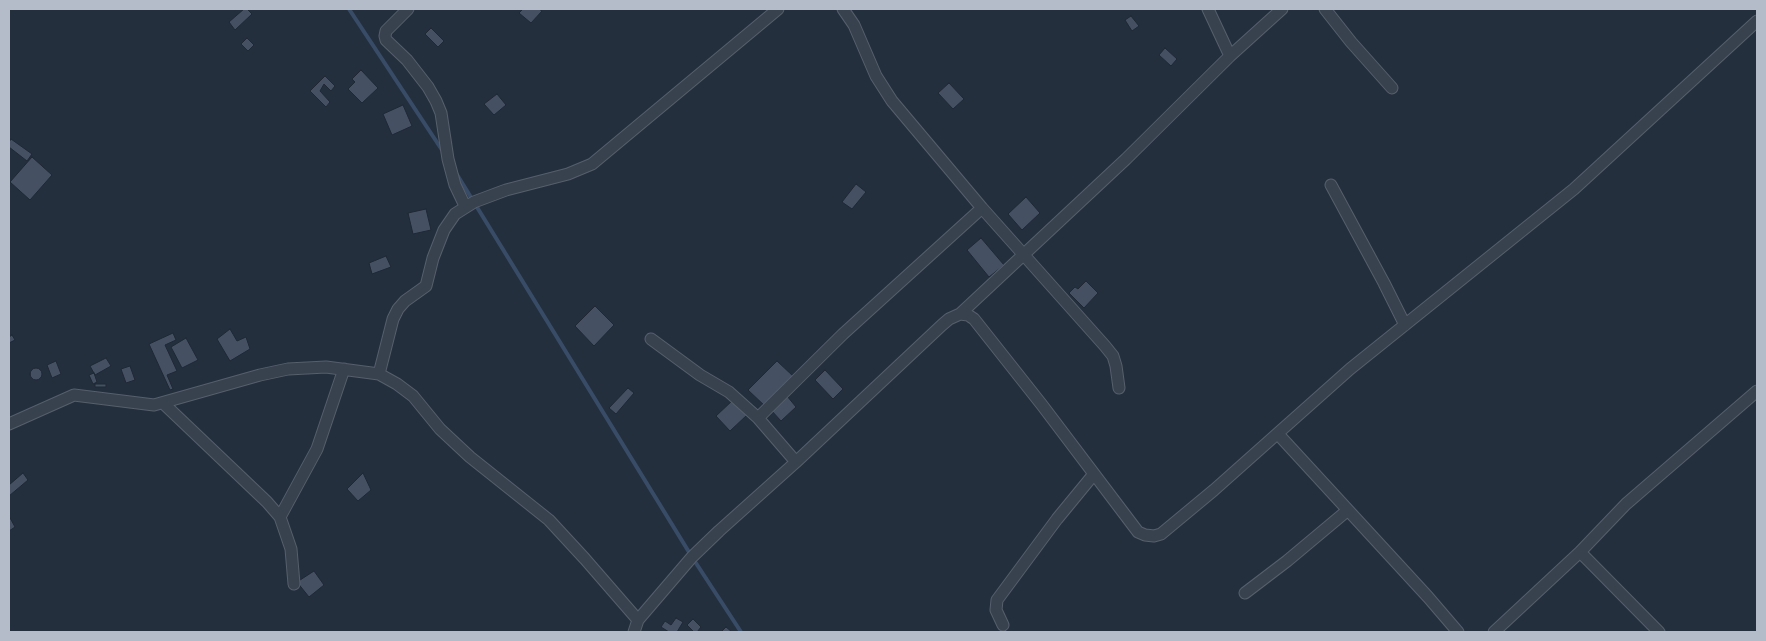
<!DOCTYPE html>
<html>
<head>
<meta charset="utf-8">
<style>
  body { margin:0 }
  #map { position:relative; width:1766px; height:641px; overflow:hidden; background:#242f3e; font-family:"PT Sans Narrow",sans-serif }
  canvas { display:block }
  .frame { position:absolute; inset:0; border:10px solid #b4bcc9; pointer-events:none }
</style>
</head>
<body>
<div id="map">
<canvas width="1766" height="641"></canvas>
<div class="frame"></div>
</div>
<script>
const c = document.querySelector('canvas').getContext('2d');
c.lineJoin = 'round';
const poly = rows => new Path2D(rows.map(r => 'M' + r).join(''));
function stroke(path, color, width, dash) { c.strokeStyle = color; c.lineWidth = width; c.lineCap = dash ? 'butt' : 'round'; c.setLineDash(dash || []); c.stroke(path); }
function fillPath(path, color) { c.fillStyle = color; c.fill(path, 'evenodd'); }
stroke(poly([
  [349,9,442,150],
  [456,173,692,557,741,632]
]), '#394c67', 4);
const building = poly([
  [244,9,247,9,252,14,235,30,229,22,244,9],
  [523,9,539,9,542,11,531,23,519,13,523,9],
  [1131,16,1139,26,1132,31,1125,20,1131,16],
  [431,28,444,41,438,47,425,34,431,28],
  [247,38,254,45,248,51,241,44,247,38],
  [1165,48,1177,59,1171,66,1159,55,1165,48],
  [361,70,378,88,362,103,348,89,355,82,352,79,361,70],
  [325,76,335,86,331,91,324,84,320,91,330,102,326,107,310,91,325,76],
  [949,83,964,99,953,109,938,93,949,83],
  [497,94,506,105,494,115,484,104,497,94],
  [403,105,412,126,392,135,383,114,403,105],
  [11,139,32,154,27,161,9,147,9,142,11,139],
  [32,157,52,175,30,200,10,182,32,157],
  [856,184,866,192,852,209,842,202,856,184],
  [1026,197,1040,213,1022,230,1008,214,1026,197],
  [426,209,431,230,413,234,408,213,426,209],
  [981,238,1004,265,989,277,967,250,981,238],
  [386,256,391,267,372,274,369,263,386,256],
  [1086,281,1098,293,1084,308,1069,293,1075,287,1078,289,1086,281],
  [595,306,614,325,594,346,575,326,595,306],
  [230,329,237,341,246,337,250,349,230,361,217,339,230,329],
  [173,333,176,340,165,345,177,371,167,375,173,389,170,390,149,344,173,333],
  [12,335,15,340,9,343,9,337,12,335],
  [186,338,198,360,182,368,171,347,186,338],
  [106,358,111,366,95,375,90,366,106,358],
  [56,361,61,374,52,378,47,365,56,361],
  [777,361,794,377,766,407,748,390,777,361],
  [130,366,135,380,126,383,121,369,130,366],
  '30 374a6 6 0 1 1 12 0a6 6 0 1 1-12 0Z',
  [825,370,843,389,833,399,815,380,825,370],
  [94,373,97,382,93,384,89,375,94,373],
  [95,384,106,384,106,387,95,387,95,384],
  [628,388,634,393,616,414,609,408,628,388],
  [787,396,796,407,781,421,771,410,787,396],
  [733,400,747,415,730,431,716,416,733,400],
  [23,473,28,480,9,496,9,485,23,473],
  [363,473,371,490,358,501,347,489,363,473],
  [9,516,15,527,9,531,9,516],
  [314,571,324,585,309,597,297,582,314,571],
  [676,618,683,622,677,632,669,632,661,627,665,621,671,625,676,618],
  [693,619,701,627,697,632,694,632,687,625,693,619],
  [726,627,732,632,721,632,726,627]
]);
fillPath(building, '#455162');
stroke(building, '#1f2835', 1);
const minor = poly([
  [408,9,386,31,385,36,386,40,407,60,428,87,436,101,441,113,448,159,455,185,465,206],
  [843,9,854,25,876,76,892,101,982,208,1105,346,1113,356,1116,366,1119,388],
  [1208,9,1230,56],
  [1325,9,1351,42,1392,88],
  [1331,185,1384,283,1405,325],
  [960,314,1126,159,1230,56,1282,9],
  [651,339,700,375,729,392,758,418,796,462],
  [379,374,393,319,398,309,405,301,426,286,433,258,444,230,455,214,474,202,506,190,568,174,592,164,778,9],
  [163,403,267,502,280,517,291,549,294,584],
  [758,418,843,334,982,208],
  [9,424,74,395,154,405,260,375,288,369,326,367,379,374,397,384,413,396,440,429,470,457,549,520,585,559,638,620],
  [1278,434,1428,597,1458,632],
  [280,517,317,449,344,369],
  [1580,552,1659,632],
  [1245,593,1287,561,1348,510],
  [1003,625,996,610,997,600,1057,519,1094,474],
  [634,632,638,620,692,557,719,531,796,462,942,325,949,319,960,314,968,315,974,319,1042,405,1138,532,1145,535,1154,536,1161,534,1214,490,1350,369,1574,189,1757,21],
  [1494,632,1580,552,1626,504,1757,391]
]);
stroke(minor, '#565f6c', 13);
stroke(minor, '#38414e', 11);
</script>
</body>
</html>
